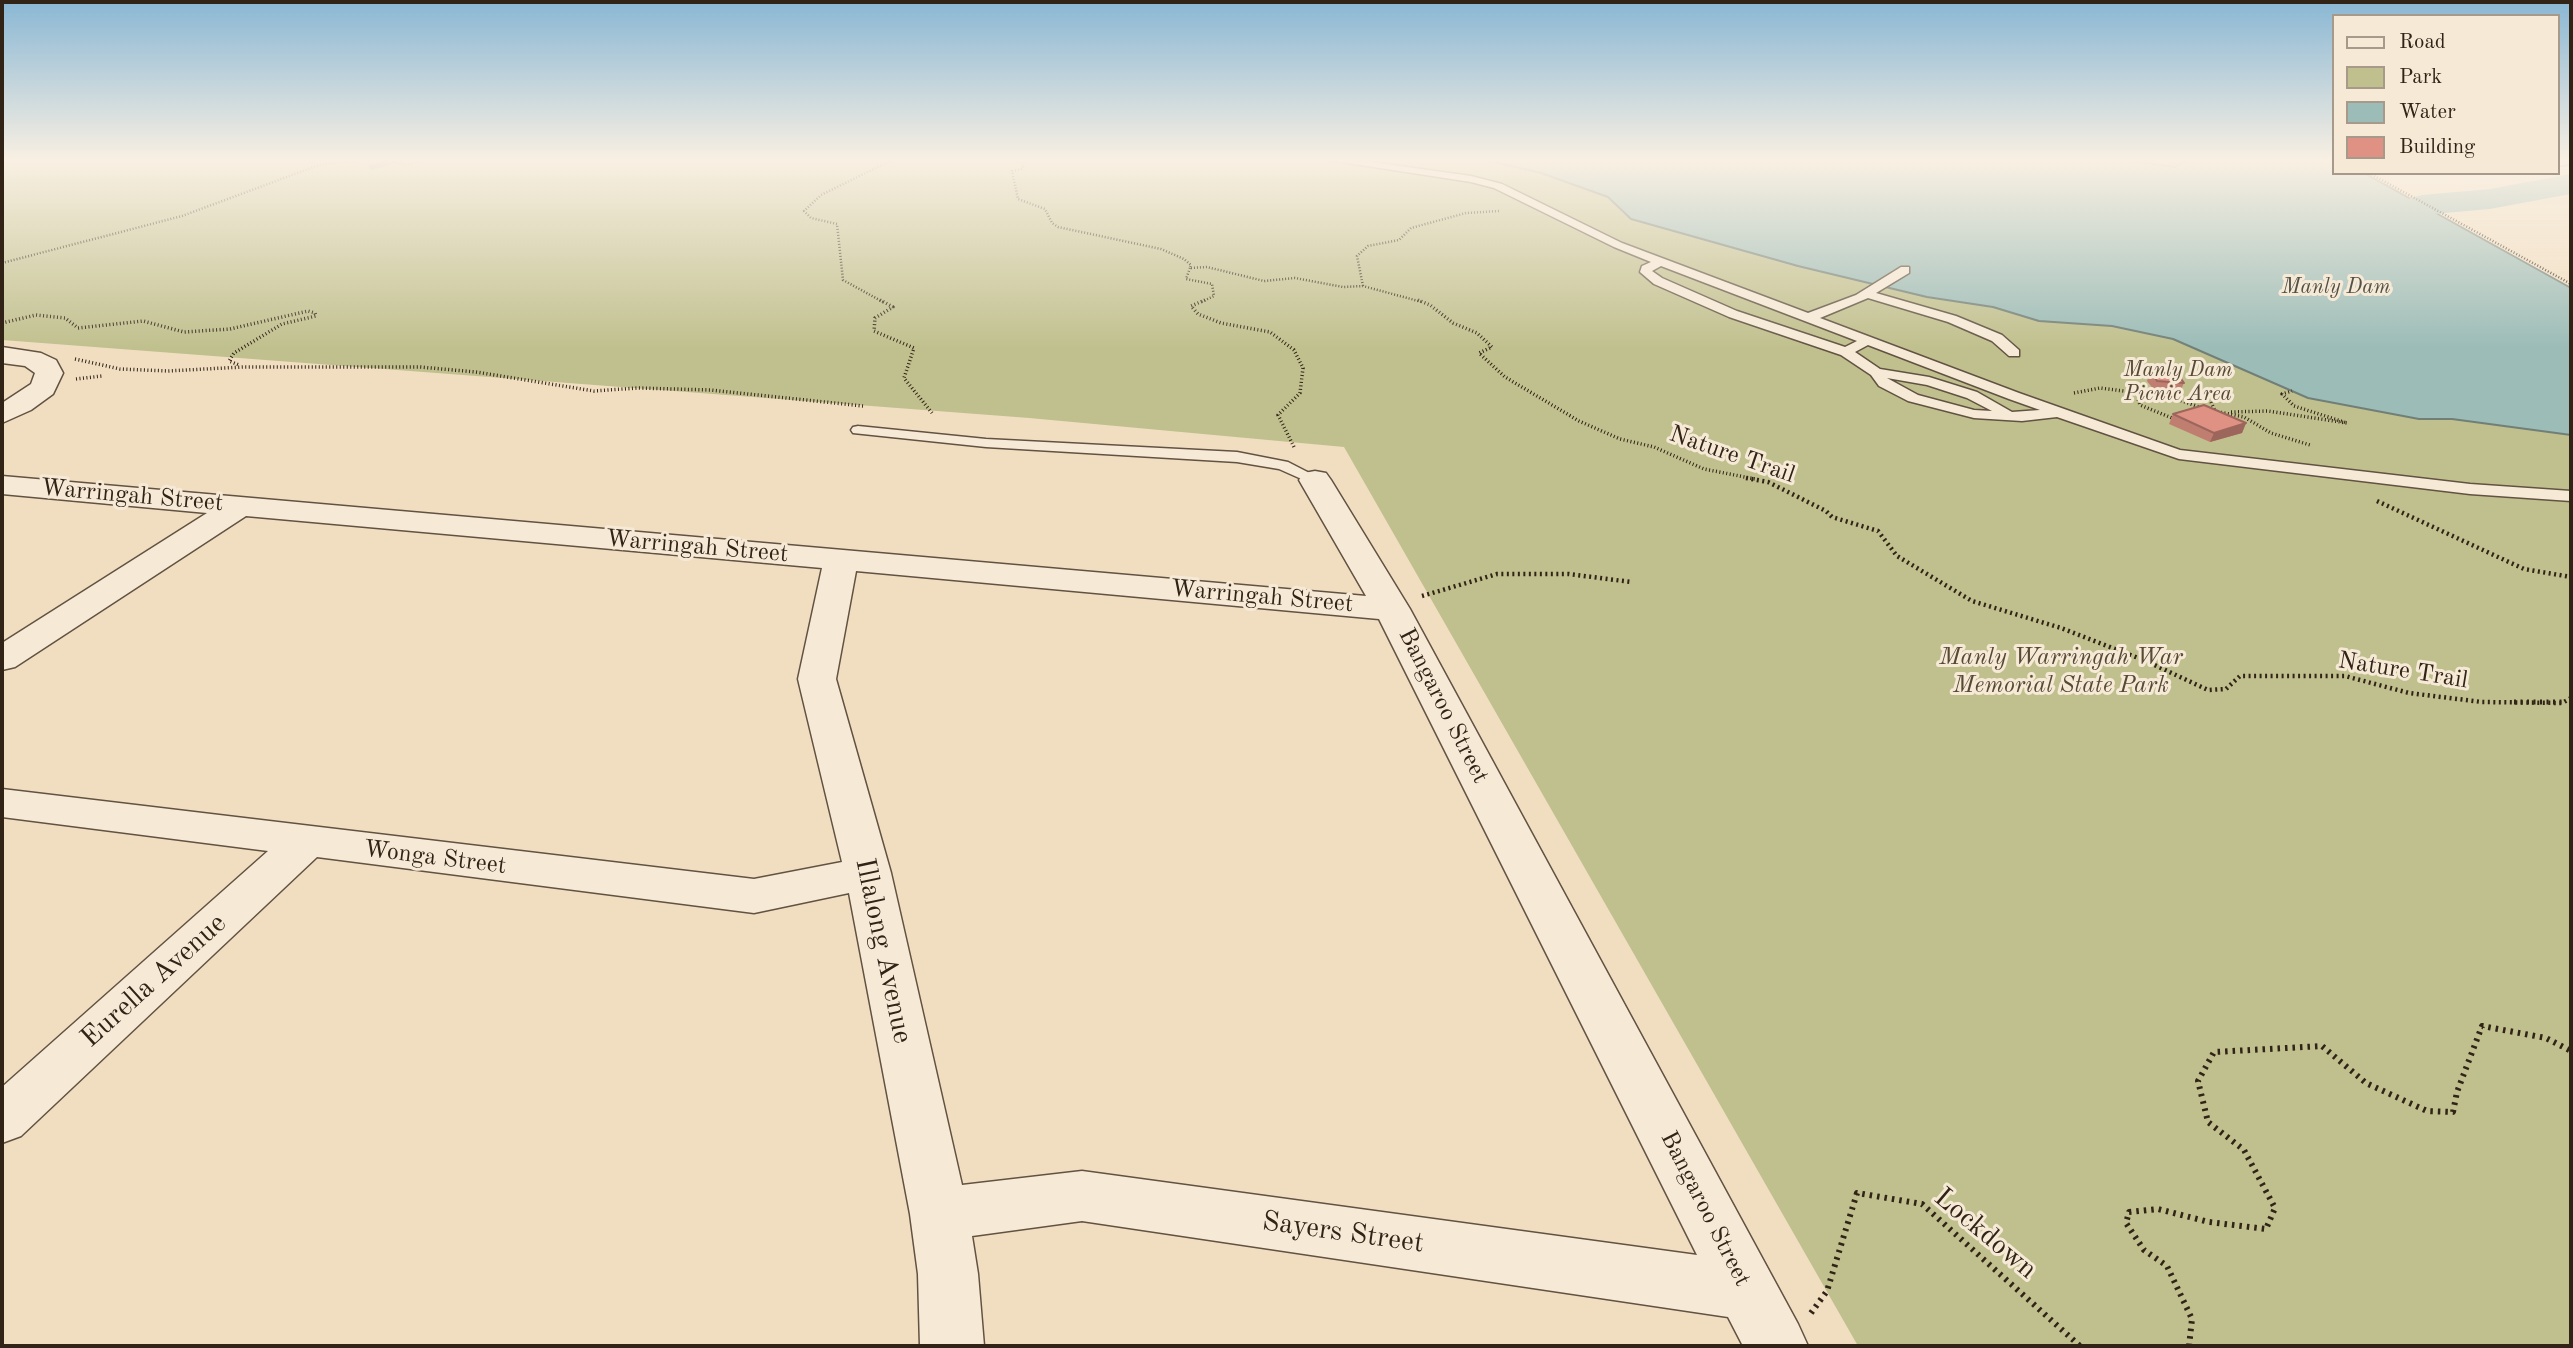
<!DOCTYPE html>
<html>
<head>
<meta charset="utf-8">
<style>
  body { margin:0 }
  #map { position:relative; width:2573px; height:1348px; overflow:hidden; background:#f1dec1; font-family:"Old Standard TT",serif }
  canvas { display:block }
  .frame { position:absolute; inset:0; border:4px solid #322317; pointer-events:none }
  .legend { position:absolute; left:2332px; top:14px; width:228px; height:161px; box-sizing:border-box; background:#f6ead7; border:2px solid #a89a8a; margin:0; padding:9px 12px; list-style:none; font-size:21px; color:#322317 }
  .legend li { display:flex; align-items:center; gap:14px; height:35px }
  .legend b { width:35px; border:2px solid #a89a8a }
</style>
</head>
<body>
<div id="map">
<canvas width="2573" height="1348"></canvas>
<div class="frame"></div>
<ul class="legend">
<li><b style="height:9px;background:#f6ead7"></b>Road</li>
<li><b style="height:19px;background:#c0c08e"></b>Park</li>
<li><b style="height:19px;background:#9bbcb7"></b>Water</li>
<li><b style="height:19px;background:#df9283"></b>Building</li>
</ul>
</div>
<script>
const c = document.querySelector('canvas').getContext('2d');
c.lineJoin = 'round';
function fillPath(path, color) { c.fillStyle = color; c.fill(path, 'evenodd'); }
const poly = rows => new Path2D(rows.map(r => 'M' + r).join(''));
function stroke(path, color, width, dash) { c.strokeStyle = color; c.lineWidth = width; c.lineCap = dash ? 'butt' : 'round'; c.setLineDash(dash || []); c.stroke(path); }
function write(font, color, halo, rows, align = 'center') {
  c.font = font + ' "Old Standard TT",serif'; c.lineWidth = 6; c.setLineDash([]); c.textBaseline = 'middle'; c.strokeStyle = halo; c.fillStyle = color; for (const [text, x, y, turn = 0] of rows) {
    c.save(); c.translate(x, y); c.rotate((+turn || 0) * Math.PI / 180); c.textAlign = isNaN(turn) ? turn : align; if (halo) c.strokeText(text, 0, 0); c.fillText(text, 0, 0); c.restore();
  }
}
fillPath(poly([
  [2,160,2332,160,2333,173,2571,296,2571,1346,1858,1346,1344,447,1029,418,2,340]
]), '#c0c08e');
const water = poly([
  [1485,160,2126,160,2175,167,2186,160,2333,160,2333,173,2364,173,2571,288,2571,435,2452,419,2419,419,2308,398,2173,339,2112,326,2039,321,1993,307,1927,297,1798,266,1631,219,1608,197,1541,173,1485,160]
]);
fillPath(water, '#9bbcb7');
stroke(water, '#717f77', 2);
stroke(poly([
  [372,167,395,160]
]), '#717f77', 6);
fillPath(poly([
  [2571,174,2571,194,2490,209,2422,215,2410,212,2405,205,2410,198,2422,195,2490,189,2571,174]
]), '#9bbcb7');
const lane = poly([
  [1328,160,1357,160,1471,176,1502,184,1622,243,1808,313,1856,295,1901,267,1909,267,1909,273,1876,293,1956,316,2002,335,2019,350,2019,356,2009,356,1992,341,1948,322,1868,298,1820,318,2019,393,2180,450,2470,484,2571,491,2571,501,2470,494,2179,459,2057,417,2022,421,1974,418,1908,401,1879,386,1871,375,1841,355,1729,317,1654,284,1640,272,1642,266,1651,262,1614,247,1494,188,1471,182,1328,160],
  [1661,266,1857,341,1845,347,1737,311,1662,278,1652,271,1661,266],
  [1868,345,2009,399,2040,410,2012,412,1977,392,1929,377,1880,369,1855,352,1868,345],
  [1887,378,1927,385,1967,398,1992,411,1974,410,1918,395,1887,378],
  [2557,160,2571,160,2571,164,2557,166,2557,160],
  [858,426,986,439,1237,452,1288,462,1323,480,1315,485,1279,469,1237,462,986,447,853,433,851,430,853,427,858,426]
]);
const street = poly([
  [2,347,41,353,56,360,63,373,53,394,31,410,2,423,2,403,31,384,35,373,25,366,2,363,2,347],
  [1315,471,1326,473,1331,480,1410,609,1798,1324,1808,1346,1743,1346,1728,1317,1082,1221,972,1236,978,1274,984,1346,920,1346,918,1274,910,1214,849,893,754,913,317,857,21,1136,2,1143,2,1087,268,851,2,817,2,789,754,879,842,862,798,679,822,568,246,516,15,667,2,670,2,643,207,513,2,494,2,476,1366,596,1299,480,1304,473,1315,471],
  [856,571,1379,619,1697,1255,1082,1171,962,1185,891,873,836,679,856,571]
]);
stroke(lane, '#625242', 3);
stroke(street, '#625242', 3);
stroke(poly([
  [385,160,407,165,427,160],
  [1015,160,1024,165,1022,169,1012,171,1018,199,1045,209,1052,223,1058,227,1161,249,1184,259,1191,265,1190,268,1207,267,1264,281,1295,278,1343,287,1363,286,1422,302],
  [2369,173,2571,284],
  [2,263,182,216,319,165,361,160],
  [1190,268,1186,279,1212,284,1214,296,1201,302],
  [1363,286,1357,256,1368,246,1399,240,1411,228,1466,213,1499,211],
  [883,302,843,280,837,224,811,218,804,211,821,195,892,160]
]), '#322317', 2.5, [1, 2]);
stroke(poly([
  [880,300,893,307,875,318,874,331,914,348,904,378,932,413],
  [1205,300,1191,306,1198,314,1221,323,1270,332,1294,350,1303,368,1300,393,1278,415,1294,447],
  [1418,300,1430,305,1453,323,1477,333,1492,347,1479,353,1505,377,1579,421,1620,439,1654,447,1704,469,1755,479],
  [2,323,36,315,65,318,78,328,143,321,184,332,230,329,308,311,315,313,316,316,282,324,234,353,229,361,239,365],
  [75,359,120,369,168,371,243,367,420,367,476,372,594,391,638,388,710,390,863,406],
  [76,379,102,376],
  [2074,393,2100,388,2171,397,2202,408],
  [2147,395,2138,399,2140,405,2172,418],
  [2211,402,2215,411],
  [2214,411,2244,417,2271,433,2310,445],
  [2231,412,2268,411,2347,423,2294,406,2282,394,2292,391]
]), '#322317', 3.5, [1, 2.5]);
stroke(poly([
  [1746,478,1768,482,1826,511,1832,517,1878,531,1897,556,1972,601,2061,628,2146,661,2208,690,2226,689,2240,676,2345,676,2409,693,2482,702,2562,703,2571,698],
  [2377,501,2524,569,2571,577],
  [1422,596,1497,574,1569,574,1631,582]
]), '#322317', 4.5, [2, 3.5]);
stroke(poly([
  [2514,702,2563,702]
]), '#322317', 5, [2, 4.5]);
stroke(poly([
  [1811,1313,1827,1291,1857,1193,1922,1204,2080,1346],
  [2189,1346,2192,1319,2167,1266,2144,1250,2126,1223,2129,1212,2158,1209,2209,1222,2266,1229,2275,1208,2244,1150,2208,1122,2198,1081,2214,1052,2322,1046,2366,1083,2427,1111,2453,1112,2457,1092,2482,1026,2546,1038,2571,1051]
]), '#322317', 6, [2.5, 5]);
fillPath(lane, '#f6ead7');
fillPath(street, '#f6ead7');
fillPath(poly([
  [2151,371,2184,383,2180,392,2154,390,2147,381],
  [2173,414,2246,423,2242,433,2210,442,2169,424]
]), '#c07e71');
fillPath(poly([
  [2246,423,2242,433,2210,442,2214,433]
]), '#9c665c');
const building = poly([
  [2151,371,2177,373,2184,383,2157,381,2151,371],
  [2204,405,2246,423,2214,433,2173,414,2204,405]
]);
fillPath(building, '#df9283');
stroke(building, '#9c665c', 2);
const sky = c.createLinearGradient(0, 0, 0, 349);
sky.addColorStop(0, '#89b7d4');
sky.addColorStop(0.46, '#f9f0e3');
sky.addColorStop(1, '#f9f0e300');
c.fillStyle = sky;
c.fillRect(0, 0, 2573, 349);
write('italic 21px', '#525147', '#f6ead7', [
  ["Manly Dam",2336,287]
]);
write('italic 21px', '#564a35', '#f6ead7', [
  ["Manly Dam",2178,370],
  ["Picnic Area",2178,394]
]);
write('24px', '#322317', '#f6ead7', [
  ["Nature Trail",1732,455,19],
  ["Warringah Street",132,496,5],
  ["Warringah Street",697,547,5],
  ["Warringah Street",1262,597,5],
  ["Nature Trail",2403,671,9],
  ["Bangaroo Street",1443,706,63],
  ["Wonga Street",435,858,7],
  ["Bangaroo Street",1705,1209,63]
]);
write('italic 24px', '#564a35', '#f6ead7', [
  ["Manly Warringah War",2061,658],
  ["Memorial State Park",2061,686]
]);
write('28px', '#322317', '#f6ead7', [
  ["Illalong Avenue",883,951,78],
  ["Eurella Avenue",154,981,-42],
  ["Sayers Street",1343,1233,8],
  ["Lockdown",1985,1234,40]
]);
</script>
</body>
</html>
